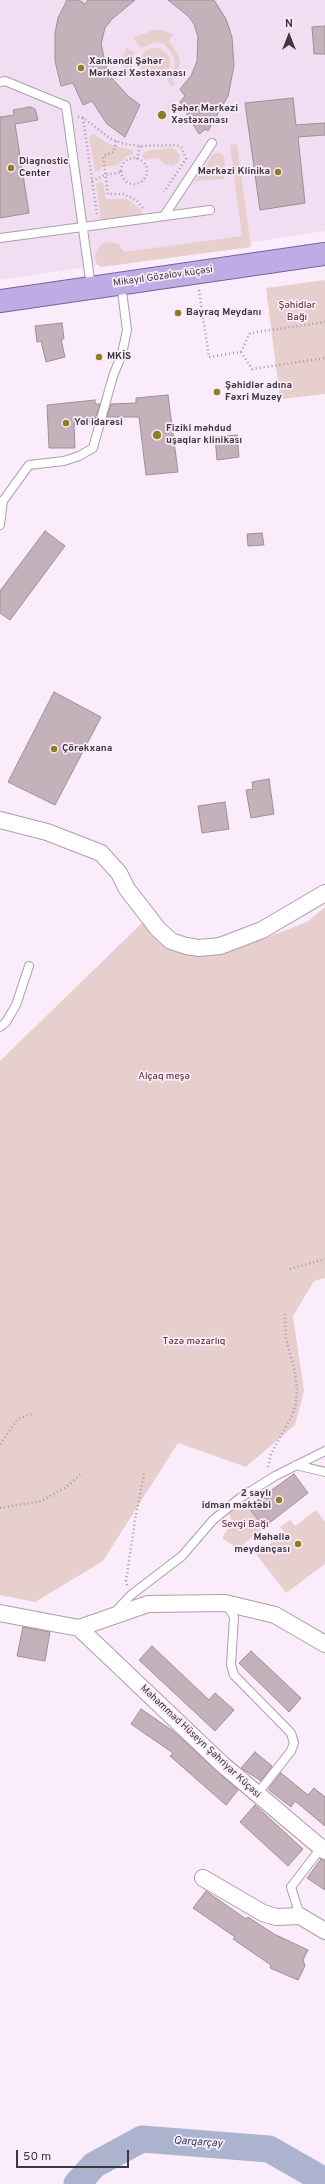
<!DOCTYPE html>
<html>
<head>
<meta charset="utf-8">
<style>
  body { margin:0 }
  #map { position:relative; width:325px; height:2184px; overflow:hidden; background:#faecfa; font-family:Overpass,sans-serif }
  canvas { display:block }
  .north { position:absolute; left:269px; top:16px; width:40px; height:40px; -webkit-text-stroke:3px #faecfa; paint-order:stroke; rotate:0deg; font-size:11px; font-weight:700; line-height:16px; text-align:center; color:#3e393e }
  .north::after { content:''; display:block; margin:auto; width:14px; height:18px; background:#3e393e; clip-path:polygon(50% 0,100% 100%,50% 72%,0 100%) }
  .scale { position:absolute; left:16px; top:2150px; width:113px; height:18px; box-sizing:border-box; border:2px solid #3e393e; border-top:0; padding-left:5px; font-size:12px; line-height:14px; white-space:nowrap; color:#3e393e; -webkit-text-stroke:3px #faecfa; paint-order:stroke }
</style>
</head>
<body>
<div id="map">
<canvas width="325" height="2184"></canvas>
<div class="north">N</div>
<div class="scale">50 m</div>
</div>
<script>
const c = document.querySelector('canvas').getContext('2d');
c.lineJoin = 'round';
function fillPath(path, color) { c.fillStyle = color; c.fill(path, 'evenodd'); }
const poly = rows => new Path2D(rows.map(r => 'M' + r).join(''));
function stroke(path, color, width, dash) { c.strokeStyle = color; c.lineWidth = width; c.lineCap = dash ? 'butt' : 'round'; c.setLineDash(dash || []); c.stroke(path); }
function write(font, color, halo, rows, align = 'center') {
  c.font = font + ' Overpass,sans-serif'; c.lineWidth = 3.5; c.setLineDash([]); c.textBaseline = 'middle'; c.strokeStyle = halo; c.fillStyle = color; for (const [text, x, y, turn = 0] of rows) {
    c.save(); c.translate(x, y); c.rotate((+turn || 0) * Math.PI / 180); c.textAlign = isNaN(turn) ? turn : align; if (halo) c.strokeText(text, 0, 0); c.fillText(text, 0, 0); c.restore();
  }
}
fillPath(poly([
  [0,0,325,0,325,231,0,280]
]), '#f2def2');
fillPath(poly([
  [153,30,163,30,173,34,169,41,178,54,180,64,173,80,175,84,172,87,167,80,174,71,175,61,169,49,164,44,156,42,141,48,133,38],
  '140 63a15 15 0 1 1 30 0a15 15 0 1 1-30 0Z',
  [126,48,134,52,131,64,134,74,127,78,122,63],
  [93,134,111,145,133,150,133,155,126,156,118,165,102,167,100,171,95,171,89,137],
  [237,144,251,247,101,267,98,265,95,259,96,251,101,244,107,242,119,244,124,252,242,236,230,145],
  [172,148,177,151,180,156,179,162,173,166,165,164,158,158,145,160,142,156,146,151],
  [217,153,221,153,224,157,226,175,223,179,195,181,212,155],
  [99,182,103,183,106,199,127,199,141,210,141,215,101,220,96,184],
  [325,280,325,394,280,399,266,288],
  [325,907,325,1278,314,1281,293,1316,304,1391,295,1425,246,1467,178,1443,103,1561,35,1602,0,1595,0,1061,144,921,176,952,224,954,307,922],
  [245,1502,264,1527,238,1549,222,1538,232,1522,229,1513],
  [316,1510,325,1522,325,1564,286,1593,256,1554,285,1533,280,1527,290,1520,295,1526]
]), '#e7cfce');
stroke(poly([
  [77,2184,94,2165,142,2139,269,2149,325,2181]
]), '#abb3cf', 27);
const building = poly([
  [67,0,79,0,85,4,88,0,135,0,112,19,105,28,101,44,108,74,128,96,140,105,125,137,107,124,92,101,83,105,73,83,61,86,55,61,55,33,58,18,67,0],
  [168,0,214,0,226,19,232,37,234,66,228,96,208,131,206,129,199,134,180,102,185,96,180,89,191,76,197,61,198,37,194,24,188,16,168,0],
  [325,26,325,54,314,54,312,27,325,26],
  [293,98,296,125,325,123,325,135,298,137,305,203,260,210,245,103,293,98],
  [30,107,35,109,38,120,15,124,29,213,0,218,0,117,14,115,13,110,30,107],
  [62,323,64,339,61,339,65,357,46,362,41,341,37,342,35,326,62,323],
  [168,395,178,472,146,475,139,417,107,417,111,404,136,403,136,398,168,395],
  [95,400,95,404,100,404,94,422,74,425,75,448,49,448,47,405,95,400],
  [237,435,239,457,217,460,215,437,237,435],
  [45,531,65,546,10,620,0,613,0,591,45,531],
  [262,533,264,545,248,546,247,534,262,533],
  [54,692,101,717,55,805,8,782,54,692],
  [269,779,274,814,251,818,246,790,253,789,252,782,269,779],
  [225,802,229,829,202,833,198,806,225,802],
  [294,1474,308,1493,264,1527,248,1507,294,1474],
  [23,1627,50,1632,45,1661,17,1656,23,1627],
  [152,1646,209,1700,215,1693,234,1710,215,1731,139,1660,152,1646],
  [251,1651,301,1698,289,1712,239,1663,251,1651],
  [141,1709,173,1731,238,1790,226,1805,170,1756,173,1753,131,1724,141,1709],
  [255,1752,272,1766,261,1781,241,1768,255,1752],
  [281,1773,308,1795,314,1788,325,1797,325,1826,295,1801,291,1807,269,1790,269,1788,281,1773],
  [255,1805,303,1849,288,1866,240,1822,255,1805],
  [321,1859,325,1860,325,1890,307,1878,321,1859],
  [206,1891,246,1919,248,1917,274,1934,308,1950,303,1960,305,1966,298,1980,270,1968,271,1965,233,1939,235,1937,193,1908,206,1891]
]);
fillPath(building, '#c4b1b9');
stroke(building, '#a18f96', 1);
const lane = poly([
  [0,82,5,81,66,106,91,287],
  [164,216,212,143],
  [0,238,210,210],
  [0,525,3,501,29,465,64,461,79,456,93,448,113,376,122,354,127,330,121,284],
  [0,1027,6,1022,16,1005,29,966],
  [296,1465,325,1472],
  [226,1604,234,1617,231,1665,234,1675,291,1733,294,1743,291,1751,257,1794],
  [115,1612,131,1595,182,1556,213,1520,240,1498,275,1476,325,1451],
  [300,1916,291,1887,321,1848]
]);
const street = poly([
  [0,820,47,832,101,853,119,873,127,889,158,929,171,941,186,946,199,948,220,946,262,930,325,893],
  [0,1613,79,1628,148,1604,225,1603,275,1615,325,1644],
  [79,1628,222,1764,325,1851],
  [203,1878,263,1913,276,1917,300,1916,325,1931]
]);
const primary = poly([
  [0,301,325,254]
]);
stroke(lane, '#ac9fac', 10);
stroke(street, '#ac9fac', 18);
stroke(primary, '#7760a0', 24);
stroke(poly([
  [78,117,82,117,111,139,125,144,140,146,177,145,182,148,186,159,164,192],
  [83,118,97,214],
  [116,141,114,152,103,156,108,194,124,194,137,201,143,208],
  '121 171a13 13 0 1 1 26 0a13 13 0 1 1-26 0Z',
  [137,159,140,146],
  [92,181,105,175,122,172],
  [199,290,209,357,241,352],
  [241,352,250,333,325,322],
  [241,352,252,369,325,358],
  [290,1269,325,1259],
  [0,1444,18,1419,31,1414],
  [268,1467,271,1454,292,1416,296,1403,297,1389,294,1368,286,1339,285,1314],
  [0,1508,41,1501,66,1487,80,1475],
  [127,1585,126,1581,135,1520,144,1473]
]), '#a49aa4', 2.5, [1, 3]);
stroke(lane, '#fff', 8);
stroke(street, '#fff', 16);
stroke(primary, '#c0ace5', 22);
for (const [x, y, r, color] of [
  [81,68,4,"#8d7d24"],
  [162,115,5,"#8d7d24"],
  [11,168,4,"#8d7d24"],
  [278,172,4,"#8d7d24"],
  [178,313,4,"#8d7d24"],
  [99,357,4,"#8d7d24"],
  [217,392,4,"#8d7d24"],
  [66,423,4,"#8d7d24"],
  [157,435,5,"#8d7d24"],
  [54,749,4,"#8d7d24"],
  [279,1500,4,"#8d7d24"],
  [298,1544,4,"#8d7d24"]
]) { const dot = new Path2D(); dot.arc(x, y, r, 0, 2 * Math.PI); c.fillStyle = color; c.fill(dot); stroke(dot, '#faecfa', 1.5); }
write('bold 10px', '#3e393e', '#faecfa', [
  ["Xankəndi Şəhər",89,62],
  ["Mərkəzi Xəstəxanası",89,74],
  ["Şəhər Mərkəzi",171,109],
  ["Xəstəxanası",171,121],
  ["Diagnostic",19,162],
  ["Center",19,174],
  ["Mərkəzi Klinika",270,172,"right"],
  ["Bayraq Meydanı",186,313],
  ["MKİS",107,357],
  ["Şəhidlər adına",225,386],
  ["Fəxri Muzey",225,398],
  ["Yol idarəsi",74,423],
  ["Fiziki məhdud",166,429],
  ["uşaqlar klinikası",166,441],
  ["Çörəkxana",62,749],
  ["2 saylı",271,1494,"right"],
  ["idman məktəbi",271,1506,"right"],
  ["Məhəllə",290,1538,"right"],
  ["meydançası",290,1550,"right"]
], 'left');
write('10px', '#3e393e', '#faecfa', [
  ["Mikayıl Gözəlov küçəsi",163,277,-8],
  ["Məhəmməd Hüseyn Şəhriyar Küçəsi",200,1742,43]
]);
write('10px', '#552527', '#faecfa', [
  ["Şəhidlər",297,306],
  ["Bağı",297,318],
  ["Alçaq meşə",164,1077],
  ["Təzə məzarlıq",194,1342],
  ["Sevgi Bağı",245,1525]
]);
write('italic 11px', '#323c64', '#faecfa', [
  ["Qarqarçay",198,2143,4]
]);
</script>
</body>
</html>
